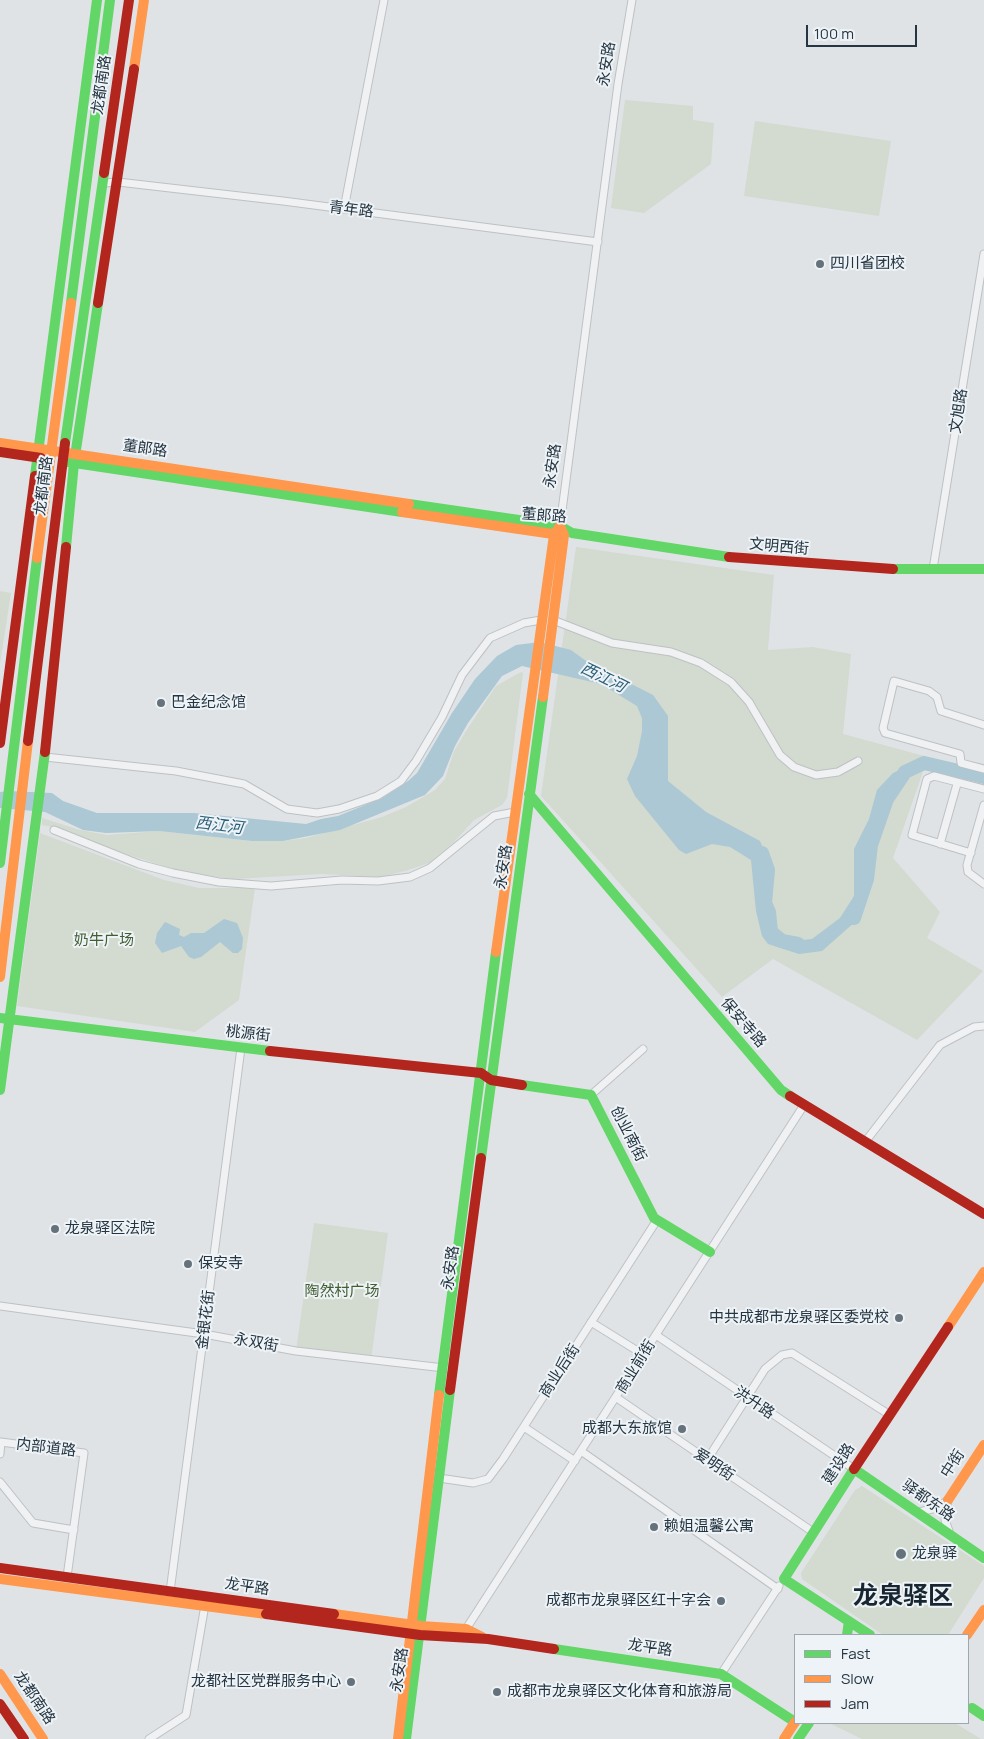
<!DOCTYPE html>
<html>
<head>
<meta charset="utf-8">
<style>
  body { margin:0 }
  #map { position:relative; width:984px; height:1739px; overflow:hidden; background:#e0e3e6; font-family:Manrope,sans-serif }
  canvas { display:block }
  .legend { position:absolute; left:794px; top:1634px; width:175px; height:90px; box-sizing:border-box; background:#edf3f6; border:1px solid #9da7ae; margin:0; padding:6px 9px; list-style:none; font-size:15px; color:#253541 }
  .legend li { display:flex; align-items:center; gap:10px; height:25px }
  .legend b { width:25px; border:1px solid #9da7ae }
  .scale { position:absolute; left:806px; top:25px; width:111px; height:22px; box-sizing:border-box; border:2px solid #253541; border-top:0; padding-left:6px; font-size:15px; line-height:18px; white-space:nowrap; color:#253541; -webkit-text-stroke:4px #edf3f6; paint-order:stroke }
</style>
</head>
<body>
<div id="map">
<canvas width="984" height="1739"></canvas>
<ul class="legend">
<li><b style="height:6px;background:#63d668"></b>Fast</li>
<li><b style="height:6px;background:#ff974d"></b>Slow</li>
<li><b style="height:6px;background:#b3261e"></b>Jam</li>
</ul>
<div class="scale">100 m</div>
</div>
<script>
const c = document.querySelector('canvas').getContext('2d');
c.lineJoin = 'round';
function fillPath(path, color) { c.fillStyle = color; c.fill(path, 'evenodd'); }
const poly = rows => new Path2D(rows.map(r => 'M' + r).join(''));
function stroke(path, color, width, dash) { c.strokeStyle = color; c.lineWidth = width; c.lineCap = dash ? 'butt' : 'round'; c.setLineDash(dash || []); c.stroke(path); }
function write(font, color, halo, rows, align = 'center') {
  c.font = font + ' Manrope,"Noto Sans SC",sans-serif'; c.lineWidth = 4; c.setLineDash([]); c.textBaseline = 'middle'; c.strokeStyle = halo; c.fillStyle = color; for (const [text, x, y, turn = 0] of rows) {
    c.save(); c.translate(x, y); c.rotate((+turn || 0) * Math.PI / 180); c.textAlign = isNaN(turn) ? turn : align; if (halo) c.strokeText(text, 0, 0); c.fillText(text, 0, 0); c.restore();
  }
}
fillPath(poly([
  [625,100,693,106,693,120,714,123,711,164,644,213,611,208],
  [755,121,891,141,879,216,744,196],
  [576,547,774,575,768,650,813,647,851,654,843,734,928,757,893,858,940,912,927,938,983,971,917,1040,773,959,722,997,541,796],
  [0,591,11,593,0,664],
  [521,672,523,673,507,798,502,805,474,820,454,842,429,863,405,871,381,877,321,874,234,879,182,872,108,848,66,830,42,825,42,818,80,830,107,835,159,831,252,841,283,841,306,838,382,817,406,807,435,790,445,779,454,751,466,731,496,686],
  [40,833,164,880,199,888,255,888,239,1000,195,1032,17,1006],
  [314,1223,388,1233,371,1360,296,1351],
  [862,1486,984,1566,984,1578,948,1635,883,1635,802,1579,801,1573,855,1490],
  [829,1723,955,1723,981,1739,862,1739]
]), '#d3dacf');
fillPath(poly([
  [540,642,571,650,586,661,653,695,668,716,668,781,706,812,760,841,769,863,764,894,777,938,792,941,812,939,840,918,854,896,854,849,869,819,877,790,893,773,907,767,887,794,887,811,874,838,856,921,822,951,799,954,768,944,762,936,756,911,751,860,730,847,712,844,686,854,679,850,635,796,627,779,637,756,642,731,642,718,637,706,601,684,522,666,502,676,468,723,455,746,443,776,425,795,340,830,283,841,252,841,159,831,106,833,83,830,45,812,0,808,0,792,9,791,52,793,63,801,97,813,194,813,306,824,321,819,338,816,382,798,408,781,417,773,452,713,475,679,497,656,516,645],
  [224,919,237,923,243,938,242,949,238,953,233,953,220,942,201,957,194,959,189,957,181,946,162,953,155,943,157,933,165,922,180,929,179,935,184,937,191,933,204,933]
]), '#abc8d4');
stroke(poly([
  [762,853,768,870,765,903,769,912,771,932,782,941,798,944],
  [854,918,867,879,871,845,887,799,905,772,924,763,984,777]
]), '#abc8d4', 14);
const street = poly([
  [104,183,118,182,283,201,598,242],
  [344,209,384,0],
  [560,526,618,84,632,0],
  [933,569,984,254],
  [553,620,612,643,671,652,701,663,731,682,749,702,780,755,794,767,816,775,838,772,858,761],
  [984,725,941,711,937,697,929,691,894,681,883,728,885,733,960,754,961,763,984,769],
  [45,757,176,771,244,784,287,809,317,813,339,809,377,796,401,781,416,761,442,717,462,675,490,638,524,623,541,620],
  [984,805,967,865,968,872,984,884],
  [54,830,139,864,173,873,219,882,271,886,342,880,378,881,410,877,430,868,494,816,515,812],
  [940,844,957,784],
  [971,853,912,835,927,779,934,776,984,789],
  [591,1095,643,1049],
  [865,1142,940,1045,974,1027,984,1026],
  [0,1306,204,1334,296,1351,453,1369],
  [591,1322,644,1355],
  [656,1335,854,1469],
  [617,1398,813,1532],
  [524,1427,575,1461],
  [581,1451,778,1589],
  [0,1454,1,1442,84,1453,67,1577],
  [707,1460,765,1369,782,1355,792,1353,890,1415],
  [439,1478,473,1483,488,1479,503,1459,657,1220],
  [0,1482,33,1523,74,1530],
  [919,1512,937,1508,948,1500,945,1520,949,1531],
  [170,1592,241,1048],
  [466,1629,804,1105],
  [721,1674,779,1586],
  [149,1739,186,1715,205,1605]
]);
stroke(street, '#bec1c4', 9);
stroke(street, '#eff1f3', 7);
stroke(poly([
  [71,303,110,0],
  [65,443,104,173],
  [68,462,402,512],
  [35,476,97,0],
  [409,504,560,526,572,533,729,557],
  [66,547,74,463,98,303],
  [893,569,984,569],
  [529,794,781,1090,790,1096],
  [0,863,37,558],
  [0,1018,270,1051],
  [522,1085,591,1095,654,1218,710,1252],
  [0,1090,45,752],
  [481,1158,543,697],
  [439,1395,496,952],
  [847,1635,849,1621],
  [870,1635,784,1579,854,1469,984,1558],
  [554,1649,721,1674,795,1722],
  [972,1708,984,1716],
  [406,1739,450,1390],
  [798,1739,809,1723]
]), '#63d668', 10);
stroke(poly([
  [134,69,144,0],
  [0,443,409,504],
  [402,512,560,535],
  [37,558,71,303],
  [543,697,564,535,560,526],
  [496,952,554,535,560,526],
  [0,977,28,741],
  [948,1327,984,1272],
  [948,1500,984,1445],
  [0,1579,266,1614],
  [334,1614,421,1626,466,1629,482,1637],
  [967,1635,984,1610],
  [0,1674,43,1739],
  [398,1739,439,1395],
  [784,1739,795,1722]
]), '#ff974d', 10);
stroke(poly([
  [104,173,129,0],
  [98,303,134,69],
  [0,452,41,458],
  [729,557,893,569],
  [28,741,65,443],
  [0,743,35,476],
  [45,752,66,547],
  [270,1051,481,1073,491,1080,522,1085],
  [790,1096,984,1214],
  [450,1390,481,1158],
  [854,1469,948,1327],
  [0,1568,334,1614],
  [266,1614,420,1635,488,1639,554,1649],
  [0,1704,24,1739]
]), '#b3261e', 10);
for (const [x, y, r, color] of [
  [820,264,5,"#66727b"],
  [161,703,5,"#66727b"],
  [55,1229,5,"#66727b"],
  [188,1264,5,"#66727b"],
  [899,1318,5,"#66727b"],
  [682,1429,5,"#66727b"],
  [654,1527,5,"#66727b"],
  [901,1554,6,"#66727b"],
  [721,1601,5,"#66727b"],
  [351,1682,5,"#66727b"],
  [497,1692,5,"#66727b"]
]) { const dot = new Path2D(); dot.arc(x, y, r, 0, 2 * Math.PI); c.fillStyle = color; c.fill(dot); stroke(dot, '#edf3f6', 2); }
write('15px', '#253541', '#edf3f6', [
  ["永安路",607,64,-81],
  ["龙都南路",102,85,-82],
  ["青年路",351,210,7],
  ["文旭路",959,411,-81],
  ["董郞路",145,449,8],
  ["永安路",553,466,-82],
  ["龙都南路",44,486,-83],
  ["董郞路",544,516,4],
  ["文明西街",779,547,5],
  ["永安路",504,867,-82],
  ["保安寺路",743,1023,49],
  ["桃源街",248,1034,6],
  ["创业南街",628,1134,63],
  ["永安路",451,1268,-82],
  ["金银花街",206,1320,-83],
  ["永双街",256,1343,10],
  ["商业前街",636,1367,-58],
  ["商业后街",560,1371,-57],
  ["洪升路",754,1403,34],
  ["内部道路",46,1448,7],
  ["建设路",839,1464,-57],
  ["中街",953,1464,-57],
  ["爱明街",714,1465,34],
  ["驿都东路",928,1501,35],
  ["龙平路",247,1587,8],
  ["龙平路",650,1648,8],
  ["永安路",400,1670,-82],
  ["龙都南路",34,1698,56]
]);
write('15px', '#253541', '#edf3f6', [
  ["四川省团校",830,264],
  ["巴金纪念馆",171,703],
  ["龙泉驿区法院",65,1229],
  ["保安寺",198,1264],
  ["中共成都市龙泉驿区委党校",889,1318,"right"],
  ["成都大东旅馆",672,1429,"right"],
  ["赖姐温馨公寓",664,1527],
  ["龙泉驿",912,1554],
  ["成都市龙泉驿区红十字会",711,1601,"right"],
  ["龙都社区党群服务中心",341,1682,"right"],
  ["成都市龙泉驿区文化体育和旅游局",507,1692]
], 'left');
write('15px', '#435e31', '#edf3f6', [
  ["奶牛广场",104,941],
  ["陶然村广场",342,1292]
]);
write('italic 16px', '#2b5f79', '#edf3f6', [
  ["西江河",603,678,26],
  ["西江河",219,826,7]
]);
write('bold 25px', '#182631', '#edf3f6', [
  ["龙泉驿区",903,1597]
]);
</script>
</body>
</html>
